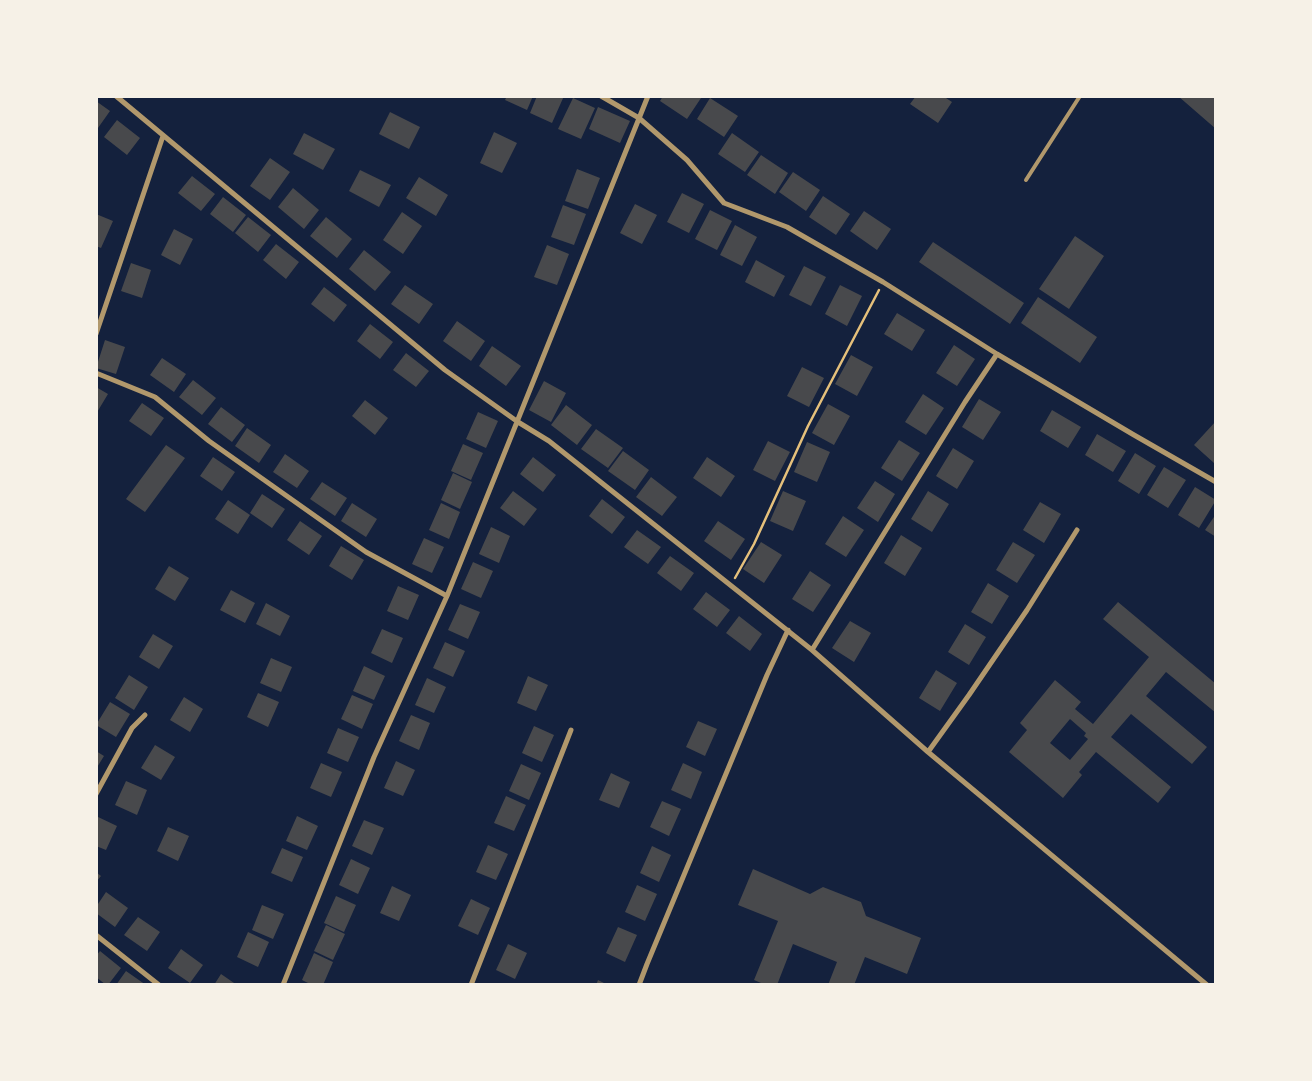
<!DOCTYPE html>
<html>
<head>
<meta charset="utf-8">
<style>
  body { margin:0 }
  #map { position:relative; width:1312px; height:1081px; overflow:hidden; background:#14213d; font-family:Commissioner,sans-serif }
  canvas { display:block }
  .frame { position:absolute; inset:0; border:98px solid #f6f1e7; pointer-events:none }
</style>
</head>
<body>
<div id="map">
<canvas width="1312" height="1081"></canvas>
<div class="frame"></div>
</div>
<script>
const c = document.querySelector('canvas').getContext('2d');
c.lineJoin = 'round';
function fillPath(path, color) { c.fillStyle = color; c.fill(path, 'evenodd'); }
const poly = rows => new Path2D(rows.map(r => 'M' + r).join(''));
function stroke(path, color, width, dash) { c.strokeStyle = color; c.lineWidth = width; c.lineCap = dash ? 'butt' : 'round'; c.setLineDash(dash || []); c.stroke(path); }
fillPath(poly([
  [507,96,533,96,527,110,505,100],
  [537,96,564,96,552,123,530,113],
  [663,96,698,96,701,98,687,119,660,101],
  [916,96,943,96,952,102,938,123,910,104],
  [1178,96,1216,96,1216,129],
  [573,98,595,108,581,139,558,129],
  [710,98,738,116,724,137,697,119],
  [96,101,110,111,98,128,96,127],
  [598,107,630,121,620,143,589,129],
  [390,112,420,127,409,149,379,134],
  [117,120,140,138,127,155,104,137],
  [494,132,517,143,502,173,480,163],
  [304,133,335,149,323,170,293,154],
  [732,133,759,152,745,172,718,154],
  [761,155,788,173,775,194,747,175],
  [270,158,290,172,270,200,250,186],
  [577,169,600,178,588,209,565,201],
  [360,170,391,185,379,207,349,191],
  [793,172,820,190,806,211,779,192],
  [192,176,215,194,201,211,178,193],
  [419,177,448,195,436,216,406,198],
  [293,188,319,210,304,229,278,207],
  [682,193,704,204,689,233,667,222],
  [823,196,850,214,836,235,809,217],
  [223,197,246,215,233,232,210,214],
  [635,204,657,215,642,244,620,233],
  [563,205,586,214,574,245,551,237],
  [710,210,732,221,717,250,695,239],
  [864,211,891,229,877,250,850,231],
  [402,212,422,226,403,254,383,240],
  [96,214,113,221,101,248,96,246],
  [248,217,271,235,258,252,235,233],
  [326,217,352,239,337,258,310,236],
  [735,225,757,237,742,266,720,255],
  [174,229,193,239,180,265,161,255],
  [1075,236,1104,256,1069,309,1039,289],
  [933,242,1024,303,1010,324,919,262],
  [276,244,299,262,286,279,263,260],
  [547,245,569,254,557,285,534,277],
  [364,250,391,272,375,291,349,269],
  [756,260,785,276,774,297,745,282],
  [131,263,151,270,142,298,121,291],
  [804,266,826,277,811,306,789,295],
  [405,285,433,304,419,324,391,304],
  [840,285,862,296,847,326,825,314],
  [324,287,347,305,334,322,311,304],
  [1038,297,1097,337,1080,363,1021,323],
  [897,313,925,330,912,351,884,334],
  [457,321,485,341,471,361,443,341],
  [370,324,393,342,380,359,357,341],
  [105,340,125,347,116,374,96,368],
  [954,345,975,359,957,386,936,373],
  [492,346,521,366,506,386,479,366],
  [406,353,429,371,416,387,393,370],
  [851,355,873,367,857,396,835,384],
  [162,358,186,374,174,392,150,375],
  [802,367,824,378,809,407,787,396],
  [193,380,216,398,202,415,179,397],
  [544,381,566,393,551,422,529,410],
  [96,387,108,394,96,414],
  [923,394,944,408,926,435,905,422],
  [979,399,1001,412,983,440,962,427],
  [365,400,388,418,375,435,352,416],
  [142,403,164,418,151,436,129,421],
  [828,404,850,416,834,445,812,433],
  [566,405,592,425,577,445,551,425],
  [221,407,245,425,232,442,208,424],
  [1052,410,1081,427,1068,448,1040,431],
  [478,412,498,421,486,448,466,439],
  [1216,421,1216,461,1214,463,1194,445],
  [247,428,271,445,259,463,235,446],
  [596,429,623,448,608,468,581,449],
  [1097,434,1126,451,1113,472,1085,455],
  [899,440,920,453,902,481,881,468],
  [768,441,790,452,775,481,753,470],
  [807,442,830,452,817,482,794,472],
  [463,444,483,453,471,480,451,471],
  [166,445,185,458,145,512,126,499],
  [953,448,974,461,957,489,936,476],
  [623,451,649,470,635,490,608,471],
  [1135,453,1156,466,1139,494,1118,481],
  [285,454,309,471,297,488,273,472],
  [213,457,235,472,222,491,200,476],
  [533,457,556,475,543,492,520,474],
  [707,457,735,476,721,497,693,478],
  [1164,467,1186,480,1168,508,1147,495],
  [453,473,472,482,460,509,441,500],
  [651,477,677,497,662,516,636,497],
  [875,481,895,494,878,522,857,508],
  [322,482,347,498,335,516,310,499],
  [1195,487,1216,500,1199,528,1178,515],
  [513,491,537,509,524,526,500,508],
  [783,491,806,501,793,531,770,521],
  [928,491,949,504,932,532,911,519],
  [262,494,285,509,272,528,250,513],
  [602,499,625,517,612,534,589,516],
  [228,500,250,515,238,534,215,519],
  [1040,502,1061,514,1044,543,1023,530],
  [352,503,377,519,366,537,341,521],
  [441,503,460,512,449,539,429,530],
  [1216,514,1216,537,1205,530],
  [843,516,864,530,846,557,825,544],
  [300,521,322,536,309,555,287,540],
  [718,521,745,539,731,560,704,541],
  [491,527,510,536,499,563,479,554],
  [637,530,661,547,648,564,624,547],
  [901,535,922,548,905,576,884,563],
  [424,538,444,547,432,573,412,564],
  [761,542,782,555,764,583,743,569],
  [1013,542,1035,555,1017,583,996,570],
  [341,546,364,560,352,580,329,566],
  [670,556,694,573,681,591,657,573],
  [473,562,493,571,481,598,461,589],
  [169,566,189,578,175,601,155,589],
  [810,571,831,585,813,612,792,599],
  [988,583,1009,596,992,624,971,612],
  [398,586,419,595,408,620,387,611],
  [231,590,255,603,245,623,220,610],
  [706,592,730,610,717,627,693,609],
  [1118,602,1216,684,1216,713,1166,672,1146,696,1207,747,1192,764,1131,714,1111,737,1171,787,1158,803,1096,752,1079,772,1082,775,1063,798,1009,752,1027,730,1020,723,1055,680,1081,702,1075,709,1093,724,1149,657,1103,619],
  [1070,719,1086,733,1084,736,1088,739,1070,760,1050,743],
  [266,603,290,616,280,636,256,624],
  [460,604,480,612,468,639,448,630],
  [739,616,762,634,750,651,726,633],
  [850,621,871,633,854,662,832,648],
  [965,624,986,637,969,665,948,652],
  [382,629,403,638,392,663,371,653],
  [153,634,173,646,159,669,139,657],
  [445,642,465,651,453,677,433,668],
  [271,658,292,667,281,692,260,683],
  [364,666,385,676,374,700,353,691],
  [936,670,957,683,940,711,919,698],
  [129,675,148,687,134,710,115,698],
  [528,676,548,685,536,711,517,703],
  [427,678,446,687,434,713,415,705],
  [258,693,279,702,268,727,247,717],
  [352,695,373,704,362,729,341,719],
  [184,697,203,709,190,732,170,720],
  [110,702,130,714,116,737,96,725],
  [411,715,430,723,419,750,399,741],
  [698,721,717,729,705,756,686,747],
  [534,726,554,735,542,762,522,753],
  [338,728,359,737,348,762,327,753],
  [155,745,175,757,161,780,141,768],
  [96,751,104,756,96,769],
  [396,761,415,770,403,796,384,788],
  [321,763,342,772,331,797,310,788],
  [683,763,702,772,691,799,671,790],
  [521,764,541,773,529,800,509,791],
  [611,773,630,782,619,808,599,800],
  [126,781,147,790,137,815,115,805],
  [506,796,526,805,514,831,494,823],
  [662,801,681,809,669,836,650,827],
  [96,816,117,826,106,850,96,846],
  [297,816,318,826,307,850,286,841],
  [364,820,384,828,372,855,352,846],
  [168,827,189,836,178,861,157,851],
  [488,845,508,854,496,880,476,872],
  [652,846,671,855,659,882,640,873],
  [282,848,303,857,292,882,271,873],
  [351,859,370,868,358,894,339,885],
  [753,869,810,894,823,887,861,902,866,916,921,938,907,974,865,957,854,985,828,985,837,962,793,944,777,985,760,985,761,983,754,980,778,921,738,905],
  [96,872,101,876,96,882],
  [637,885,657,894,645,921,625,912],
  [392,886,411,895,399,921,380,913],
  [106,892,128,908,115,927,96,913,96,907],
  [336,896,356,905,344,932,324,923],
  [471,899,490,908,478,935,458,926],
  [262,905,284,914,273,939,252,930],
  [138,917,160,932,147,951,124,935],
  [326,925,345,934,333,960,314,951],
  [618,927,637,935,625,962,606,953],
  [248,932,269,942,258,967,237,957],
  [508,944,527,953,515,979,496,970],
  [181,949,203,965,190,983,168,968],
  [100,951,121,968,108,985,106,985,96,977,96,956],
  [314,953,333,962,323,985,312,985,302,980],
  [126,971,146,985,116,985],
  [221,974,237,985,214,985],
  [598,980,608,985,596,985]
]), '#48494c');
stroke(poly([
  [735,578,754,544,808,426,879,290]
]), '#e5c07b', 2.5);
stroke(poly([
  [1026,180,1080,96]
]), '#b1986c', 4);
stroke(poly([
  [116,96,445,370,518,422,549,441,812,650,928,752,1207,985],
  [601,96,639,118,687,160,724,203,787,227,883,282,997,354,1134,435,1216,482],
  [96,334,163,136],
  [96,373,155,397,209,441,366,552,447,596],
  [812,650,965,402,997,354],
  [928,752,969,695,1027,610,1077,530],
  [96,794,132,728,145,715],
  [96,935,159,985],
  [283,985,374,757,447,596,648,96],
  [471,985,571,730],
  [639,985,647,964,767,675,788,630]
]), '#b1986c', 5);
</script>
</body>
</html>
